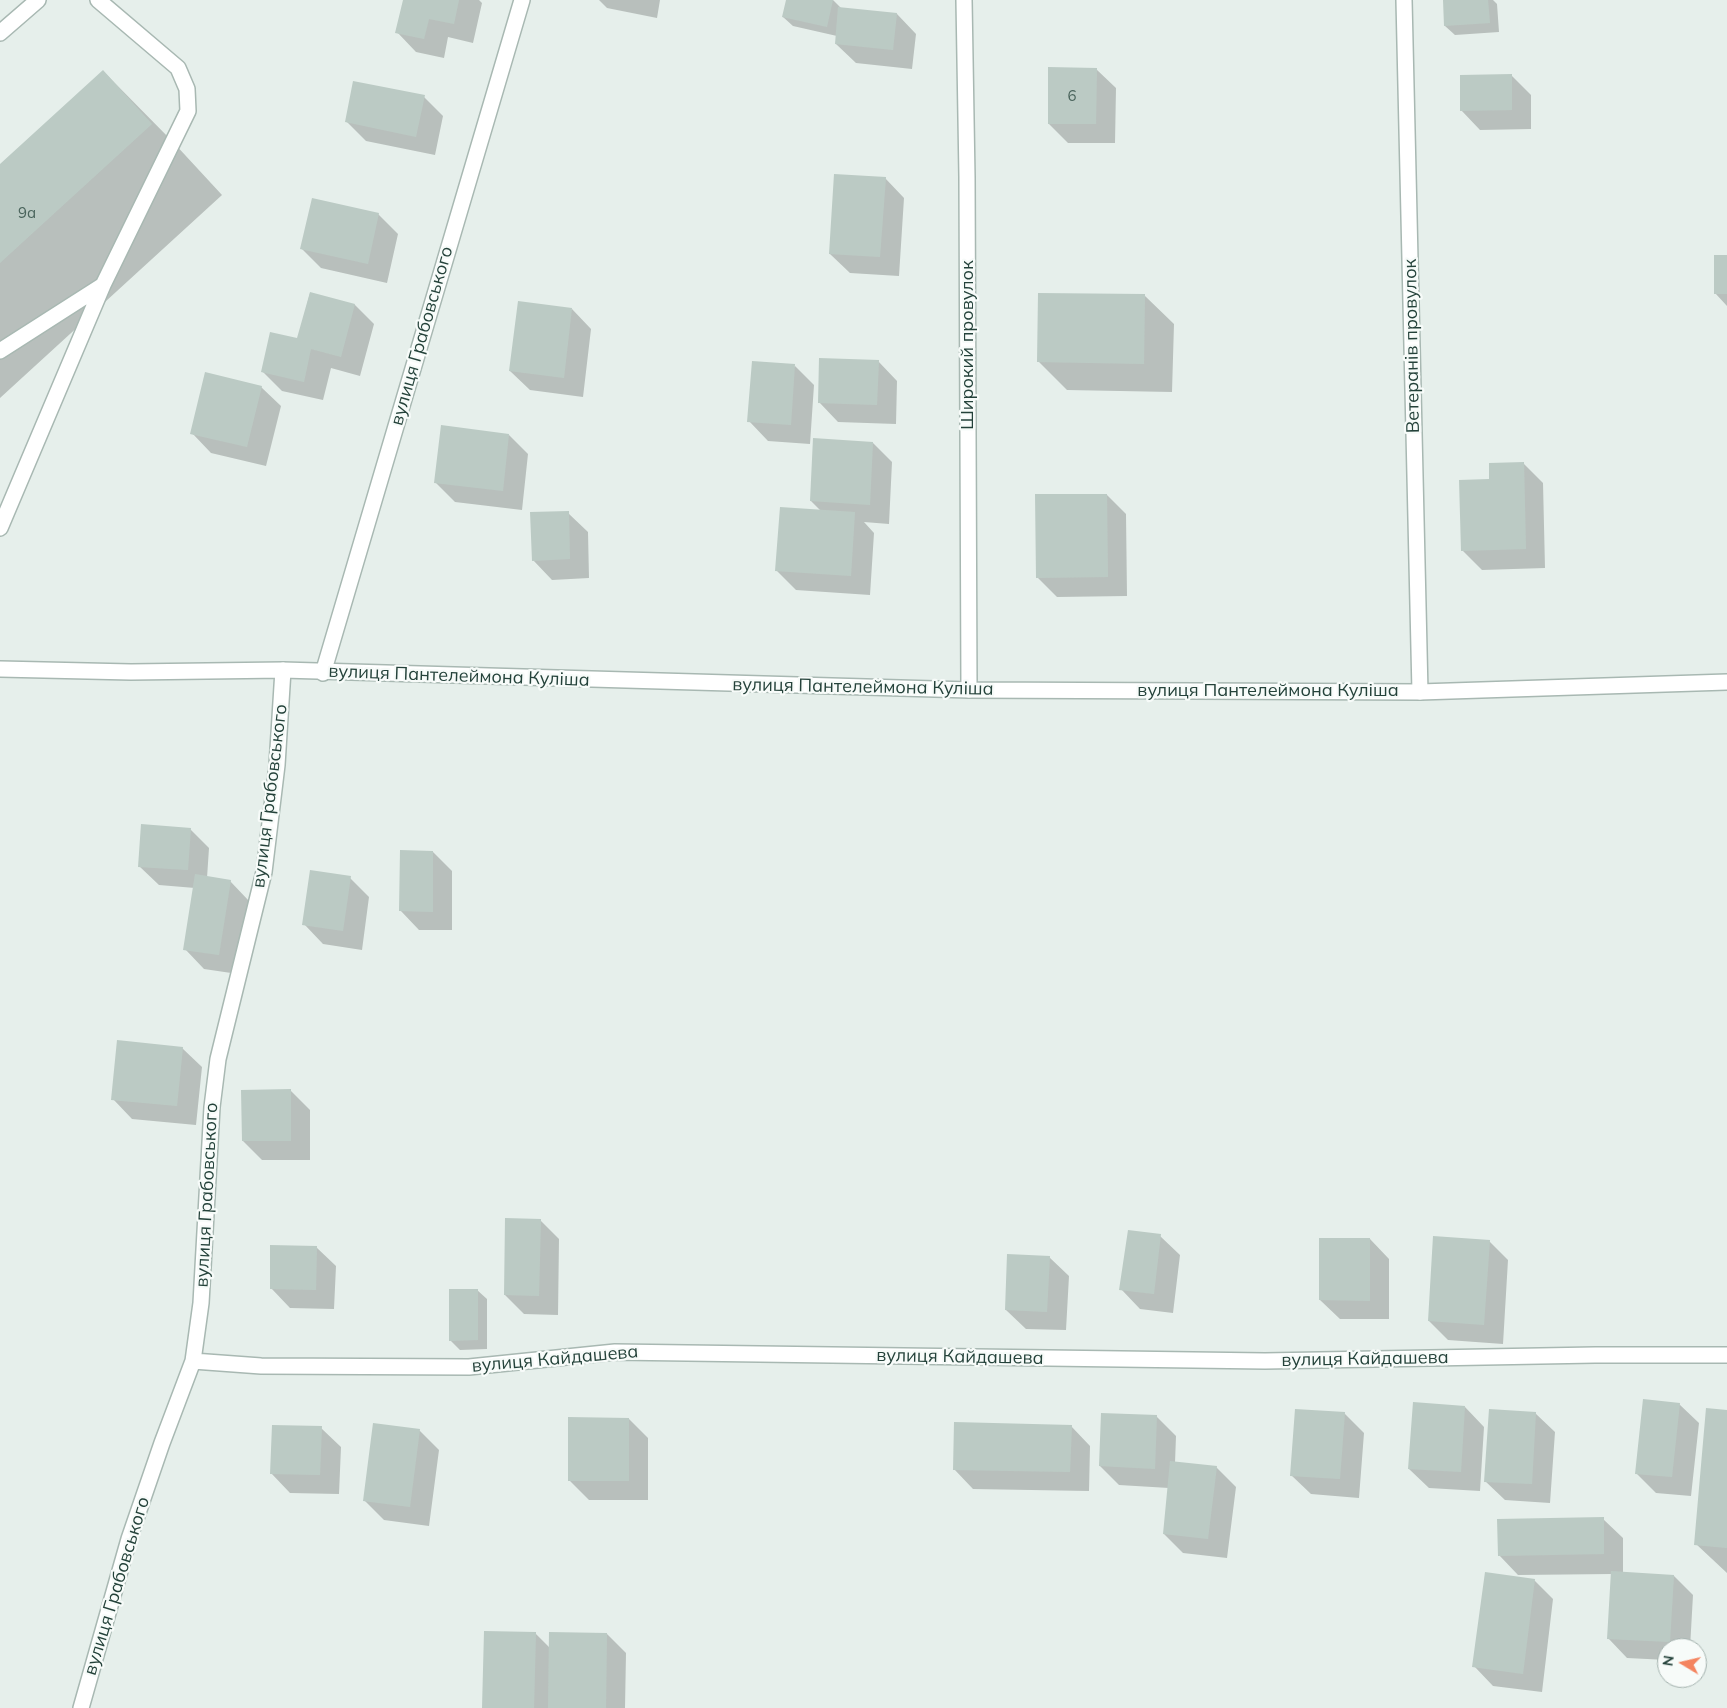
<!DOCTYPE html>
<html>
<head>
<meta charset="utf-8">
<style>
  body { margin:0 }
  #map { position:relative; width:1727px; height:1708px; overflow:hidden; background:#e6efeb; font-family:Mulish,sans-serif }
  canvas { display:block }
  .north { position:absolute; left:1657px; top:1638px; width:50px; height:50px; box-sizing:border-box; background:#f7fbf9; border:1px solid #a3b1ad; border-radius:50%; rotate:279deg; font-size:14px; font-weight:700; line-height:20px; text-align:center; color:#24423a }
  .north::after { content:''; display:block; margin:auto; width:18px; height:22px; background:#f4845f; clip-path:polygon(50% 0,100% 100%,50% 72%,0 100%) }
</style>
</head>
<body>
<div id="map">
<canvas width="1727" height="1708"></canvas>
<div class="north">N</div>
</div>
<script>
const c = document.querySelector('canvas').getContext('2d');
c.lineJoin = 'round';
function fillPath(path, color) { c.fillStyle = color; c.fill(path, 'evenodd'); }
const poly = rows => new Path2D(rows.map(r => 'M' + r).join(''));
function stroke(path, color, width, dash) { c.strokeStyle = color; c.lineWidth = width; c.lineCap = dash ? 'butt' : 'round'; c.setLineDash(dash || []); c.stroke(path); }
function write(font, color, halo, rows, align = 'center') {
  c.font = font + ' Mulish,sans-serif'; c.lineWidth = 4.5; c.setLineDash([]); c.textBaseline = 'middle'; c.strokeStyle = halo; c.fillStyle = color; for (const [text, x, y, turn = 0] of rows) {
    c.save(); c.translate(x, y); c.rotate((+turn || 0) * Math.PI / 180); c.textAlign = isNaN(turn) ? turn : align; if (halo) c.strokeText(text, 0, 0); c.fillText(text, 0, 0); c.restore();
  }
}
fillPath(poly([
  [404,0,479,0,482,3,473,43,448,37,444,58,416,52,397,32],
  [599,0,660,0,657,18,607,8],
  [787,0,833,0,841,8,897,14,916,34,912,69,856,63,836,44,837,36,793,26,783,17],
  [1444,0,1493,0,1497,4,1499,32,1455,35,1445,26],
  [1096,69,1116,88,1115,143,1068,143,1049,124],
  [103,71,173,142,222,195,0,398,0,165],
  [1512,76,1531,95,1531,129,1480,130,1461,110],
  [424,97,443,116,435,155,366,141,346,121],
  [885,178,904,198,899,276,850,273,830,254],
  [378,214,398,234,387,283,321,268,302,249],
  [1727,256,1727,306,1715,293],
  [310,293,355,305,374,324,360,376,331,368,323,400,282,391,262,371,298,340],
  [1145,296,1174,324,1172,392,1067,390,1038,361],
  [572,309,591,329,583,397,530,390,510,371],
  [878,361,897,381,896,424,838,422,819,402],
  [795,366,814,385,810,444,768,441,749,421],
  [261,387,281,406,266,466,211,453,192,433],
  [509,435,528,454,522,510,455,502,436,483],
  [873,443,892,462,889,524,864,522,874,533,870,595,796,590,776,570,821,511,811,501],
  [1523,463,1543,483,1545,568,1482,570,1462,550,1490,481],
  [1107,495,1126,514,1127,596,1057,597,1037,577],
  [568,513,588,532,589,578,552,580,533,560],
  [190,829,209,848,207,878,230,881,249,901,238,974,204,969,185,949,195,888,159,885,139,866],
  [433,852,452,871,452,930,419,930,400,910],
  [350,878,369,897,362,950,323,944,304,924],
  [182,1048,202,1067,196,1125,132,1119,113,1099],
  [291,1091,310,1110,310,1160,262,1160,243,1141],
  [540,1220,559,1239,558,1315,524,1314,505,1295],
  [1160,1236,1180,1255,1173,1313,1140,1309,1121,1289],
  [1370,1239,1389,1259,1389,1319,1340,1319,1320,1300],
  [1489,1241,1508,1260,1503,1344,1448,1340,1429,1321],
  [316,1247,336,1266,334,1309,290,1308,271,1288],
  [1049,1257,1069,1276,1066,1330,1026,1329,1006,1310],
  [477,1290,487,1299,487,1349,460,1350,450,1340],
  [1679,1404,1699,1423,1691,1496,1656,1493,1636,1473],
  [1465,1407,1484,1427,1480,1491,1429,1488,1409,1469],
  [1727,1411,1727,1573,1696,1544],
  [1344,1413,1364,1433,1359,1498,1311,1494,1291,1475],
  [1535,1413,1555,1432,1550,1503,1505,1500,1485,1481],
  [1156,1416,1176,1436,1175,1463,1216,1467,1236,1487,1227,1558,1183,1553,1164,1534,1169,1488,1119,1485,1100,1466],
  [629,1419,648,1438,648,1500,589,1500,569,1480],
  [1071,1426,1090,1446,1089,1491,973,1489,954,1469],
  [321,1428,341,1447,339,1494,290,1493,271,1473],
  [419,1430,439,1450,429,1526,384,1520,365,1501],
  [1603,1519,1623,1538,1623,1573,1674,1576,1693,1595,1690,1648,1667,1648,1667,1660,1627,1658,1608,1638,1612,1574,1518,1575,1499,1555],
  [1534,1580,1553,1599,1542,1692,1493,1686,1474,1666],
  [535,1633,550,1648,607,1634,626,1653,625,1708,483,1708]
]), '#0003');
fillPath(poly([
  [403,0,459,0,454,24,429,19,424,39,395,33],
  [786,0,833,0,827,27,782,17],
  [1443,0,1488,0,1490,23,1444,26],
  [838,7,897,13,893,50,835,44],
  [1048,67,1097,68,1096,124,1048,124],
  [103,70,152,124,0,263,0,164],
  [1512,74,1512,110,1460,111,1460,75],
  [353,81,425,95,416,137,345,122],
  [834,174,886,177,880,257,829,254],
  [312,198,379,213,368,264,300,249],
  [1714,255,1727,255,1727,294,1714,294],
  [310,292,355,304,341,357,311,349,304,382,261,372,270,332,297,338],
  [1038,293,1145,294,1144,364,1037,362],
  [518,301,572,308,564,378,509,371],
  [819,358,879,360,877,405,818,403],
  [752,361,795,364,791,425,747,422],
  [205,372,262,386,247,447,190,434],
  [441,425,509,434,503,491,434,483],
  [813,438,873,442,870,505,810,501],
  [1524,462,1526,549,1461,551,1459,480,1489,479,1489,463],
  [1035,494,1107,494,1108,577,1036,578],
  [780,507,855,512,851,576,775,571],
  [569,511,570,559,532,561,530,512],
  [141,824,191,828,188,870,138,867],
  [400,850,433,851,433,912,399,911],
  [310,870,351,876,343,931,302,925],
  [195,874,231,880,219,955,183,950],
  [117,1040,183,1047,177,1106,111,1100],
  [291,1089,291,1141,242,1141,241,1090],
  [505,1218,541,1219,539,1296,504,1295],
  [1128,1230,1161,1234,1154,1294,1119,1290],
  [1433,1236,1490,1240,1484,1325,1428,1321],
  [1319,1238,1370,1238,1370,1301,1319,1300],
  [270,1245,317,1246,316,1290,270,1289],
  [1007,1254,1050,1256,1047,1312,1005,1310],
  [449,1289,478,1289,478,1340,449,1341],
  [1643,1399,1680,1403,1672,1477,1635,1474],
  [1413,1402,1465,1406,1461,1472,1408,1469],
  [1706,1408,1727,1410,1727,1548,1694,1545],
  [1295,1409,1345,1412,1340,1479,1290,1476],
  [1489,1409,1536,1412,1532,1484,1484,1482],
  [1101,1413,1157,1415,1155,1469,1099,1466],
  [568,1417,629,1418,629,1481,568,1481],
  [954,1422,1072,1425,1070,1472,953,1470],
  [373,1423,420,1429,410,1507,363,1501],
  [272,1425,322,1426,320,1475,270,1474],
  [1170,1461,1217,1466,1208,1539,1163,1534],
  [1604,1517,1604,1554,1498,1556,1497,1519],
  [1611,1571,1674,1575,1670,1642,1607,1639],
  [1485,1572,1535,1579,1523,1674,1472,1667],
  [484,1631,536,1632,534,1708,482,1708],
  [549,1632,607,1633,606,1708,548,1708]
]), '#bbcac4');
const service = poly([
  [0,33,38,0],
  [0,351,103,285],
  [0,528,103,285,188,111,187,89,178,68,98,0]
]);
const minor = poly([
  [964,0,967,177,969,690],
  [1404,0,1420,692],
  [323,673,522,0],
  [193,1361,261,1366,469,1367,615,1352,1265,1361,1595,1355,1727,1355],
  [81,1708,129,1539,162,1443,193,1361,201,1303,212,1107,218,1059,264,872,277,765,283,670]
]);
const tertiary = poly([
  [0,669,131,672,283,670,969,690,1420,692,1727,682]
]);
stroke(service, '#a8b8b2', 18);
stroke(minor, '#a8b8b2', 18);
stroke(tertiary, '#a8b8b2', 18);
stroke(service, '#fff', 15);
stroke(minor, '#fff', 15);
stroke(tertiary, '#fff', 15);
write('15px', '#4a645c', null, [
  ["6",1072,96],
  ["9а",27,213]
]);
write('18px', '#24423a', '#f7fbf9', [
  ["вулиця Грабовського",422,336,-74],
  ["Широкий провулок",968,345,-90],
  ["Ветеранів провулок",1412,346,-91],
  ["вулиця Пантелеймона Куліша",459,676,2],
  ["вулиця Пантелеймона Куліша",863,687,1],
  ["вулиця Пантелеймона Куліша",1268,691],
  ["вулиця Грабовського",270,796,-83],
  ["вулиця Грабовського",207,1195,-87],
  ["вулиця Кайдашева",960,1357,1],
  ["вулиця Кайдашева",555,1359,-5],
  ["вулиця Кайдашева",1365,1359,-1],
  ["вулиця Грабовського",117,1586,-73]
]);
</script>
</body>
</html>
